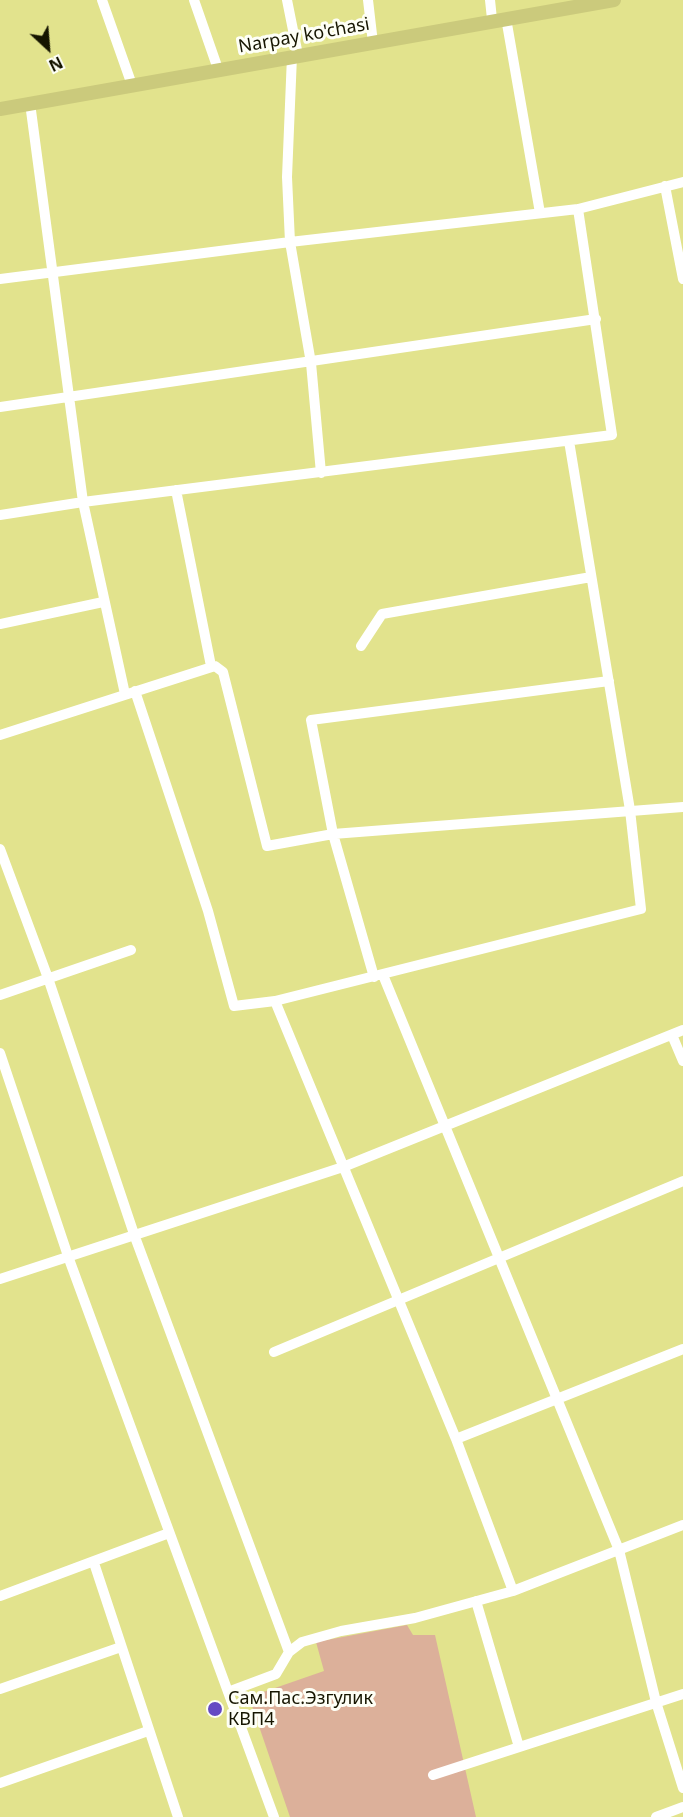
<!DOCTYPE html>
<html>
<head>
<meta charset="utf-8">
<style>
  body { margin:0 }
  #map { position:relative; width:683px; height:1817px; overflow:hidden; background:#e2e38d; font-family:"Noto Sans",sans-serif }
  canvas { display:block }
  .north { position:absolute; left:18px; top:18px; width:60px; height:60px; -webkit-text-stroke:4px #fefff6; paint-order:stroke; rotate:154deg; font-size:16px; font-weight:700; line-height:24px; text-align:center; color:#161500 }
  .north::after { content:''; display:block; margin:auto; width:21px; height:27px; background:#161500; clip-path:polygon(50% 0,100% 100%,50% 72%,0 100%) }
</style>
</head>
<body>
<div id="map">
<canvas width="683" height="1817"></canvas>
<div class="north">N</div>
</div>
<script>
const c = document.querySelector('canvas').getContext('2d');
c.lineJoin = 'round';
function fillPath(path, color) { c.fillStyle = color; c.fill(path, 'evenodd'); }
const poly = rows => new Path2D(rows.map(r => 'M' + r).join(''));
function stroke(path, color, width, dash) { c.strokeStyle = color; c.lineWidth = width; c.lineCap = dash ? 'butt' : 'round'; c.setLineDash(dash || []); c.stroke(path); }
function write(font, color, halo, rows, align = 'center') {
  c.font = font + ' "Noto Sans",sans-serif'; c.lineWidth = 6; c.setLineDash([]); c.textBaseline = 'middle'; c.strokeStyle = halo; c.fillStyle = color; for (const [text, x, y, turn = 0] of rows) {
    c.save(); c.translate(x, y); c.rotate((+turn || 0) * Math.PI / 180); c.textAlign = isNaN(turn) ? turn : align; if (halo) c.strokeText(text, 0, 0); c.fillText(text, 0, 0); c.restore();
  }
}
fillPath(poly([
  [407,1625,413,1635,435,1635,476,1817,290,1817,249,1697,324,1671,316,1642]
]), '#dcb09a');
stroke(poly([
  [102,0,132,85],
  [194,0,218,69],
  [287,0,298,55],
  [368,0,373,43],
  [490,0,492,19],
  [506,18,540,213],
  [292,56,287,177,290,242,311,363,321,473],
  [30,103,83,502,125,694],
  [665,186,683,279],
  [0,279,290,242,578,209,683,182],
  [0,407,596,319],
  [176,490,211,666],
  [0,515,83,502,612,435,578,209],
  [0,624,103,602],
  [361,646,382,614,591,577],
  [135,691,208,911,234,1006,275,1001,641,909,630,810,569,441],
  [0,735,215,666,223,672,267,846,333,834,683,807],
  [0,849,48,978,135,1237,289,1652],
  [383,975,619,1550,656,1702,683,1788],
  [374,977,333,834,311,720,609,681],
  [0,995,131,950],
  [275,1001,456,1439,513,1591],
  [672,1035,683,1061],
  [0,1053,69,1259,274,1817],
  [0,1279,343,1167,683,1030],
  [274,1352,683,1181],
  [456,1439,683,1349],
  [94,1563,178,1817],
  [0,1596,169,1533],
  [476,1601,519,1747],
  [0,1689,121,1647],
  [228,1692,276,1674,289,1652,302,1642,341,1631,415,1618,513,1591,683,1525],
  [433,1775,683,1694],
  [0,1783,148,1731],
  [656,1817,683,1807]
]), '#fff', 10);
stroke(poly([
  [0,109,614,0]
]), '#cbca7c', 14);
for (const [x, y, r, color] of [
  [215,1709,8,"#654ac3"]
]) { const dot = new Path2D(); dot.arc(x, y, r, 0, 2 * Math.PI); c.fillStyle = color; c.fill(dot); stroke(dot, '#fefff6', 2); }
write('18px', '#161500', '#fefff6', [
  ["Narpay ko'chasi",304,36,-10]
]);
write('18px', '#161500', '#fefff6', [
  ["Сам.Пас.Эзгулик",228,1699],
  ["КВП4",228,1720]
], 'left');
</script>
</body>
</html>
